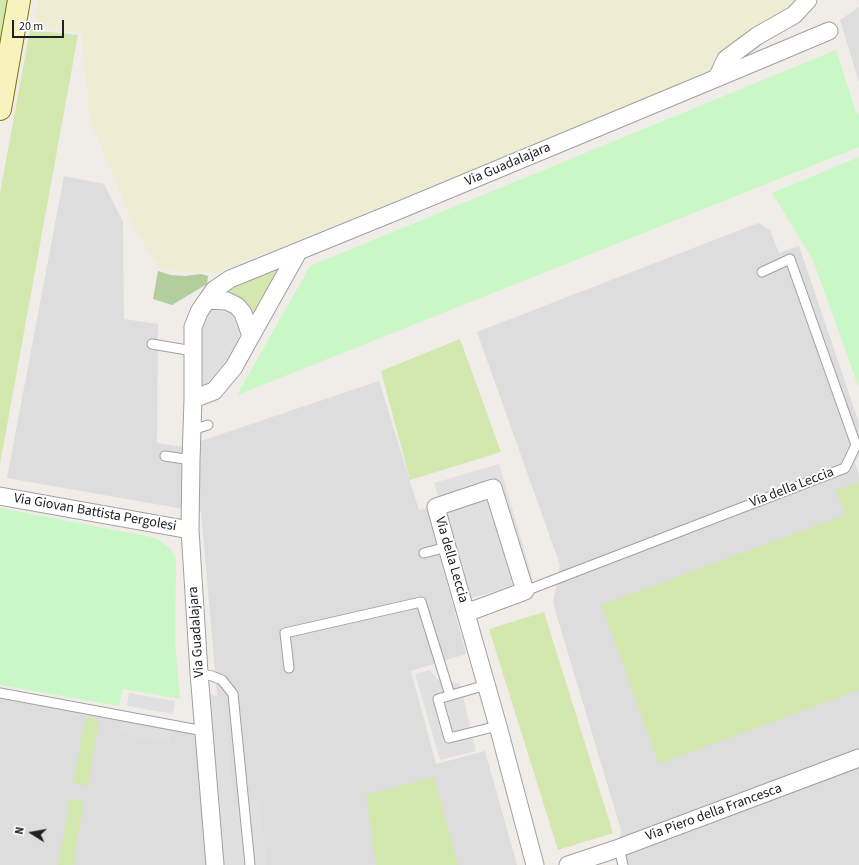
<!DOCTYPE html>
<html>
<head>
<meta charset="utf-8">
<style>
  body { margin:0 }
  #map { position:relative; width:859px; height:865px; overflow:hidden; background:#f0ece7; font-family:"Source Sans 3",sans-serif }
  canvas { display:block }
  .north { position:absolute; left:12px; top:813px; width:40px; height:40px; -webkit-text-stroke:3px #fff; paint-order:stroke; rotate:281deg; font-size:11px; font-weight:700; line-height:16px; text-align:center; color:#202020 }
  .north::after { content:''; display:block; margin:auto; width:14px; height:18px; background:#202020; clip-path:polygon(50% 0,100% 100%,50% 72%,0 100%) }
  .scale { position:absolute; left:12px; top:20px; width:52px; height:18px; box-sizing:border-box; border:2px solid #202020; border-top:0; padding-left:5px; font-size:12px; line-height:14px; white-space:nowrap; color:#202020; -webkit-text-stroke:3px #fff; paint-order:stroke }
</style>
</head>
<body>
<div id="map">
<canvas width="859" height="865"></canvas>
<div class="north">N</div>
<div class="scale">20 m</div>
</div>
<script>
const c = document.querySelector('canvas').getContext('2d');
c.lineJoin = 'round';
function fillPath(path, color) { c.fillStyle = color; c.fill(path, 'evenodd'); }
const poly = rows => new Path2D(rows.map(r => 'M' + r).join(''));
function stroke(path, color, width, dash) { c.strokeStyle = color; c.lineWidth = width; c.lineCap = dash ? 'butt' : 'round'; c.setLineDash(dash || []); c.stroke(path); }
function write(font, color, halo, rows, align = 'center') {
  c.font = font + ' "Source Sans 3",sans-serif'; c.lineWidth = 4; c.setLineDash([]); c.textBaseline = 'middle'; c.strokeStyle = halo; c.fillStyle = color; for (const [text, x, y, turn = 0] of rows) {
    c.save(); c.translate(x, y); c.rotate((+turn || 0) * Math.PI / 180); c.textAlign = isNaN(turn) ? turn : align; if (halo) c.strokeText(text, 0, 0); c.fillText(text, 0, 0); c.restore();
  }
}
fillPath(poly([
  [859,7,859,82,840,20],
  [64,176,104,184,123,222,124,319,158,324,157,443,183,447,379,381,419,510,427,508,466,654,411,671,436,764,485,751,517,865,0,865,0,696,221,739,201,512,7,478],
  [758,223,770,230,779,253,799,246,859,423,859,454,855,463,859,476,859,865,617,865,616,861,621,830,553,603,560,565,477,332]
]), '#dedddd');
fillPath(poly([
  [38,0,797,0,787,12,716,59,712,73,215,273,161,270,138,235,90,120,81,32,50,30,35,18]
]), '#eeecd3');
fillPath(poly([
  [0,0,7,0,0,39],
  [30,30,78,35,0,464,0,193],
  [282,265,256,316,242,299,234,294,220,290],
  [460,339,501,452,410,480,381,371],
  [859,482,859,690,659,764,601,605,845,515,836,490],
  [544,612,613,833,558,850,489,629],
  [87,717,95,718,99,722,88,786,73,784,85,720],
  [434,777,458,865,376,865,366,795],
  [70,799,84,801,73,865,58,865]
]), '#d3e8af');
fillPath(poly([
  [158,271,171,275,185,276,201,274,208,276,207,284,172,305,153,299]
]), '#b2ce9d');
fillPath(poly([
  [836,50,856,112,859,116,859,147,237,395,310,266],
  [859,157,859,388,813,260,772,193],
  [0,508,151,537,159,540,170,549,175,557,176,563,175,643,180,699,123,689,119,706,0,685]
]), '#c9f8c6');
fillPath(poly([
  [222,307,233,311,241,328,237,348,221,371,205,390,195,390,196,334,209,309],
  [499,464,533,580,468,599,434,483],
  [430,670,437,679,460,684,476,751,440,760,415,674],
  [129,693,175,701,173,714,127,706],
  [207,694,223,697,234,803,259,799,267,865,224,865],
  [122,723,172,732,170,743,120,734]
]), '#e0e0e0');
const service = poly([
  [152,344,193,351],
  [192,430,208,425],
  [165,456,191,460],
  [424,553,447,547],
  [525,591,845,468,856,445,790,259,762,272],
  [289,668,285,633,421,602,450,695],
  [199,673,212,676,222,680,233,694,250,865],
  [486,685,438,699,449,738,498,726],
  [0,693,204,731],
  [619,848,623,865]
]);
const minor = poly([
  [717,78,726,59,757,36,794,15,808,0],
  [207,300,214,290,230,279,402,209,741,68,829,31],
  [251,336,298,252],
  [193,399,214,391,234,367,251,336,243,313,237,306,227,301,207,300,199,312,193,327,193,399,191,460,190,530,199,673,215,865],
  [0,496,190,530],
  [466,613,525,591,493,488,436,507,447,547,498,726,535,865],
  [568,865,619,848,859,758]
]);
const secondary = poly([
  [0,109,19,0]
]);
stroke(service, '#a1a1a1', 11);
stroke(minor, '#a1a1a1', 19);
stroke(secondary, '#757209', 24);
stroke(service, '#fff', 9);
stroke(minor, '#fff', 17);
stroke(secondary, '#f8f2be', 22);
write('14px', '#202020', '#fff', [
  ["Via Guadalajara",508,165,-23],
  ["Via della Leccia",792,488,-21],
  ["Via Giovan Battista Pergolesi",95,513,10],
  ["Via della Leccia",451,560,74],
  ["Via Guadalajara",197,632,-94],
  ["Via Piero della Francesca",714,813,-20]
]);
</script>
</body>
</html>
